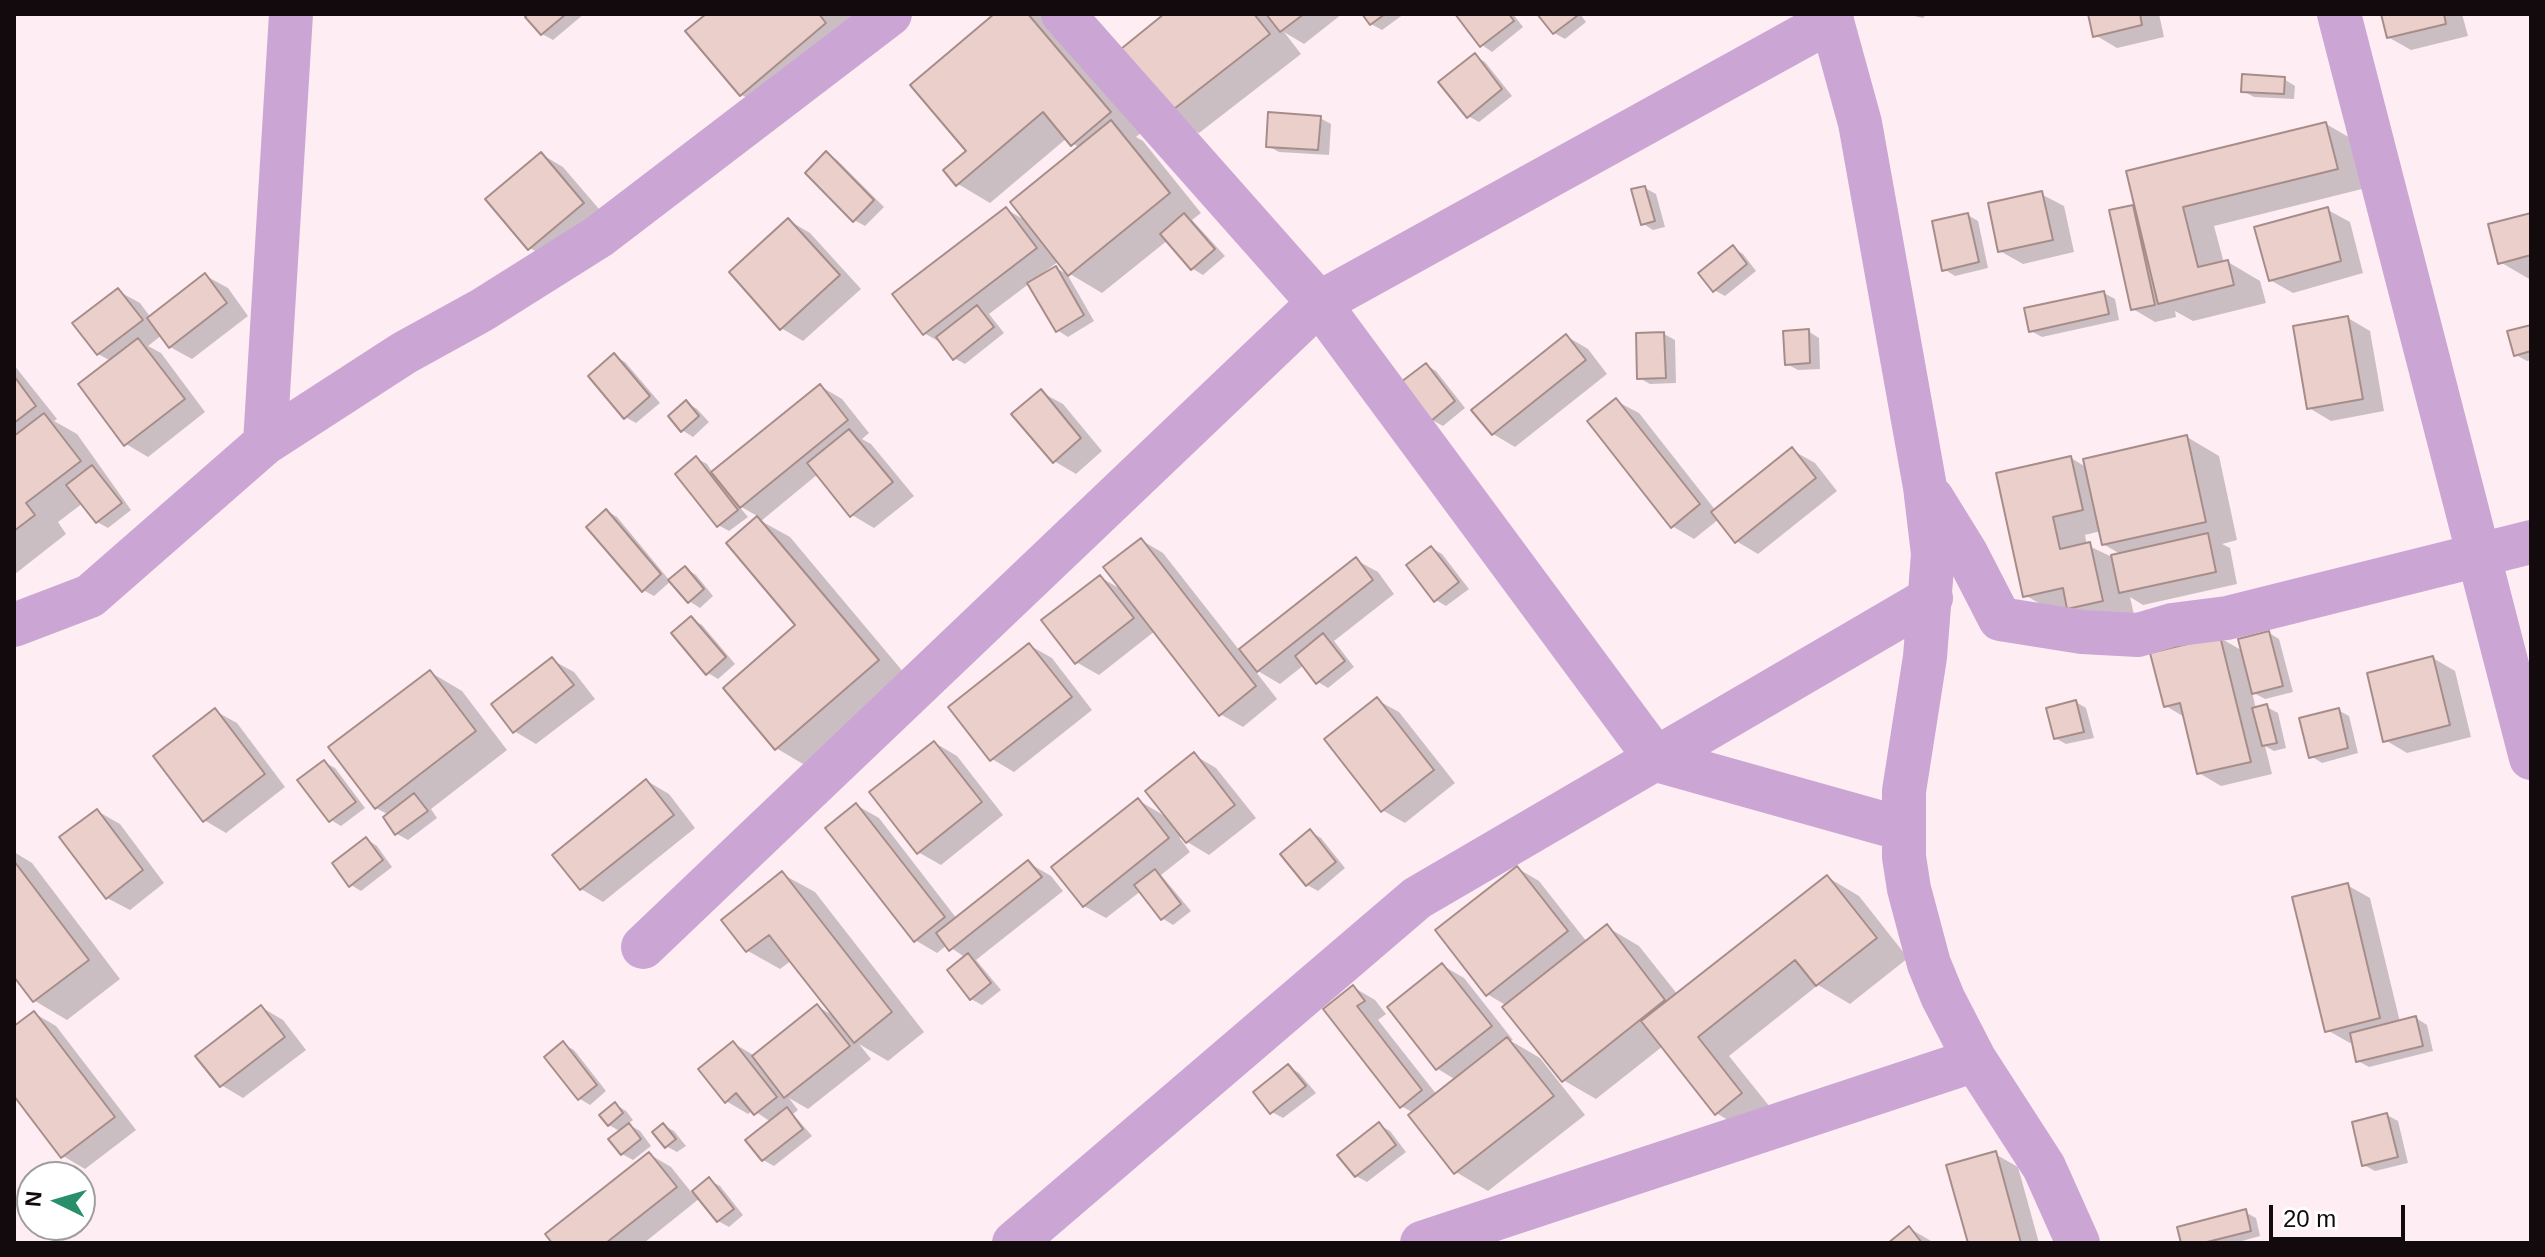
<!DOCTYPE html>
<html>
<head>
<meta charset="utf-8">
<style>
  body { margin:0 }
  #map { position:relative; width:2545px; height:1257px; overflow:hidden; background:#feeef4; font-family:Helvetica,sans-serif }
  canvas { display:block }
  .frame { position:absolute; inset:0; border:16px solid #120a0d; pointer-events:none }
  .north { position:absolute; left:16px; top:1161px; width:80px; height:80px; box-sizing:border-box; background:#fff; border:2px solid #a09d9e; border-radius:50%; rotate:275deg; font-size:22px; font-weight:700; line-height:32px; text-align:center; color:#120a0d }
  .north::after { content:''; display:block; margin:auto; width:28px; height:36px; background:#298f6b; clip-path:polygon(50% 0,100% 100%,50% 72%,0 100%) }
  .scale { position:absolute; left:2269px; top:1205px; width:136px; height:36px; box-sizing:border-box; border:4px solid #120a0d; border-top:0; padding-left:10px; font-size:24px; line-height:28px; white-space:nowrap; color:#120a0d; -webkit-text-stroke:6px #fff; paint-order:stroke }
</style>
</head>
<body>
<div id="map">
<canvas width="2545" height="1257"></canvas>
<div class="frame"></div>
<div class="north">N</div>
<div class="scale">20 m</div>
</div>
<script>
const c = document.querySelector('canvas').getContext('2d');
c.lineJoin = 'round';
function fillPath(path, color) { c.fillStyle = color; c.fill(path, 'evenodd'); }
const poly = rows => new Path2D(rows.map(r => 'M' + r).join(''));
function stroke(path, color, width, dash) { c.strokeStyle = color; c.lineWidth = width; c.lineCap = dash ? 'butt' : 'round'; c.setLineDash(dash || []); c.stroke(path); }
fillPath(poly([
  [531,14,584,14,553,40,542,34],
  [709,14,853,14,855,16,774,113,742,95,688,32],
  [997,14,1039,14,1047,18,1142,132,1136,137,1143,141,1201,213,1192,220,1225,256,1203,275,1193,269,1168,240,1102,293,1070,274,1059,261,1043,273,1045,275,1056,268,1067,274,1094,321,1068,337,1057,330,1030,283,989,314,1004,333,965,364,954,358,943,344,924,333,1006,209,1026,221,1079,148,1067,138,990,203,958,184,968,152],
  [1167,14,1342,14,1304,44,1284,32,1301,54,1199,133,1167,115],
  [1364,14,1404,14,1382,30,1371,24],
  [1457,14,1513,14,1523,27,1492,52,1482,45],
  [1539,14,1580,14,1586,22,1565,39,1554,33],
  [1906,14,1927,14,1923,18],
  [2090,14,2159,14,2164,37,2117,48,2095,35],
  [2383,14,2462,14,2468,36,2411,50,2388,37],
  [1475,56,1485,62,1512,96,1479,122,1468,116],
  [2284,79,2295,86,2294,99,2254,97,2243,91],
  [1320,118,1331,124,1329,155,1279,152,1268,146],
  [2326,124,2359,143,2370,187,2214,226,2224,263,2228,262,2260,281,2266,303,2193,321,2175,311,2176,317,2155,322,2133,309,2133,207,2137,210],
  [541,154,563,167,605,216,552,261,530,248],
  [827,154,837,160,884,207,865,226,854,220],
  [1645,188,1656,194,1665,227,1653,230,1642,223],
  [2041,194,2064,206,2074,252,2023,264,2000,251],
  [2328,210,2350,222,2363,273,2293,293,2270,280],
  [1968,215,1978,221,1988,268,1955,276,1944,269],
  [2531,215,2531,280,2500,262],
  [788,220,810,233,861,289,803,341,781,328],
  [1733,248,1743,254,1756,271,1725,296,1714,290],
  [206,276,228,288,248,316,192,359,170,347,162,335,148,346,161,353,205,412,148,457,126,444,111,361,98,354,118,291,140,303,151,318],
  [2104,293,2115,299,2119,320,2042,337,2031,331],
  [2348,318,2370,331,2384,411,2331,421,2309,408],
  [2531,327,2531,360,2527,361,2516,355],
  [1808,331,1819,338,1820,369,1798,370,1787,364],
  [1664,334,1675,340,1676,383,1650,384,1639,378],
  [1566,336,1588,349,1607,374,1515,447,1493,434],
  [614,356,625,362,660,403,636,423,625,417],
  [14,365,57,419,54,421,77,434,131,510,108,528,97,522,83,503,58,522,66,534,15,574],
  [1426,365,1436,371,1465,408,1443,426,1432,420],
  [820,386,842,399,869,433,862,439,871,444,914,496,874,528,852,515,818,474,761,521,790,537,910,680,808,767,776,748,798,625,729,543,759,517,738,505,748,517,729,531,718,525,696,458,707,464,713,473],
  [1041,392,1063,404,1102,451,1076,474,1054,461],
  [1616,401,1639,413,1716,511,1792,450,1815,463,1837,491,1758,554,1736,541,1719,519,1694,539,1672,526],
  [687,403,697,409,709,422,693,437,682,430],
  [2187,437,2219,456,2237,540,2222,544,2230,548,2237,584,2143,605,2130,597,2135,619,2057,614,2025,595,2071,458,2086,467],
  [2101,531,2103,544,2122,555,2112,557,2087,545,2085,535],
  [607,511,617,517,670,581,685,568,696,575,713,596,700,608,689,601,671,581,654,596,643,590],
  [1141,540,1163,553,1240,651,1356,560,1378,572,1394,594,1334,641,1354,667,1328,688,1318,682,1304,665,1280,684,1253,668,1277,699,1243,727,1220,714,1155,631,1099,675,1076,662,1100,577,1124,591],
  [1432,548,1442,554,1469,589,1446,606,1436,600],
  [691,619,702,625,735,664,718,679,708,673],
  [2269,633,2279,639,2293,692,2265,699,2252,692,2256,709,2267,707,2278,713,2286,748,2274,751,2265,746,2272,774,2221,786,2199,773,2186,718,2166,706,2220,638,2243,651],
  [1029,645,1052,658,1092,710,1014,772,992,759],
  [2433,658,2455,671,2471,737,2407,753,2385,740],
  [552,660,574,672,595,699,536,744,514,731],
  [430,672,462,691,507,750,431,809,437,818,408,840,397,834,389,815,376,808],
  [1377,700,1399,712,1455,783,1405,823,1382,810],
  [2076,702,2086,708,2094,738,2066,744,2055,738],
  [2338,710,2349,716,2358,753,2322,763,2311,756],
  [215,711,237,723,285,787,226,833,204,820],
  [935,743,957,756,1003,815,941,865,918,852],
  [1194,755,1216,768,1256,818,1209,855,1179,837,1190,852,1161,875,1191,911,1173,925,1162,918,1141,891,1106,918,1084,906,1138,800,1168,818],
  [324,762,335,768,365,808,341,826,331,820],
  [647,781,669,794,695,828,603,902,581,889],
  [856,805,879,818,957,919,1029,863,1051,876,1063,891,976,960,1001,990,982,1005,971,999,966,958,947,945,937,953,915,940],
  [97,811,120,824,164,883,130,910,107,898],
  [1311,832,1321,838,1345,868,1318,891,1307,885],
  [366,839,377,846,392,867,361,891,351,885],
  [14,852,32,863,120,979,67,1020,35,1001,14,973],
  [1517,868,1539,881,1587,942,1607,927,1639,946,1678,995,1827,877,1859,896,1908,958,1850,1004,1818,985,1729,1056,1774,1112,1749,1132,1716,1113,1663,1046,1596,1099,1563,1080,1507,1006,1487,994],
  [782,874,815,892,924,1032,888,1061,859,1044,871,1059,808,1109,789,1098,798,1110,793,1114,812,1136,774,1166,763,1160,748,1141,771,1122,753,1110,748,1114,726,1101,733,1043,755,1056,817,1006,837,1018,792,960,780,969,748,951],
  [2347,885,2370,898,2400,1022,2416,1018,2427,1025,2433,1051,2369,1067,2358,1061,2354,1042,2350,1043,2327,1030],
  [1442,965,1464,978,1513,1040,1511,1041,1540,1058,1585,1115,1488,1191,1456,1172,1414,1113,1401,1106,1326,1010,1353,987,1375,1000,1386,1014,1378,1020,1437,1095,1456,1080,1438,1069,1389,1007],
  [261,1007,283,1020,306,1050,243,1098,221,1085],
  [34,1013,56,1026,136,1130,85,1169,63,1156,14,1092,14,1029],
  [563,1044,574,1050,606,1091,590,1105,580,1099],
  [1289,1067,1299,1073,1316,1093,1283,1118,1272,1112],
  [615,1104,626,1111,633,1120,628,1124,640,1131,651,1146,633,1160,622,1154,621,1132,609,1125],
  [2387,1115,2398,1121,2408,1163,2375,1171,2364,1165],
  [663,1125,674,1131,686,1146,677,1152,666,1146],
  [1379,1125,1390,1131,1406,1152,1367,1182,1356,1176],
  [649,1154,671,1167,692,1193,709,1180,720,1186,743,1215,729,1227,718,1221,700,1198,644,1243,554,1243],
  [1995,1154,2018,1167,2039,1243,1970,1243],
  [2245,1212,2256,1218,2260,1236,2235,1243,2183,1243],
  [1909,1228,1931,1241,1933,1243,1891,1243]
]), '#0003');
const building = poly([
  [528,14,566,14,541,35,525,17,528,14],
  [706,14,819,14,826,23,740,96,685,31,706,14],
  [994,14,1028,14,1111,112,1071,146,1043,112,956,186,943,170,966,151,910,85,994,14],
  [1164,14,1254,14,1270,34,1165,116,1116,53,1164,14],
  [1266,14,1304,14,1280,32,1266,14],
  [1362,14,1385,14,1370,25,1362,14],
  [1455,14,1509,14,1514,21,1480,47,1455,14],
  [1537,14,1576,14,1577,16,1553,34,1537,14],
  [2088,14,2140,14,2142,25,2093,37,2088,14],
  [2381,14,2444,14,2446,24,2387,38,2381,14],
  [1475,53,1502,89,1467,118,1438,82,1475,53],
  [2242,74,2285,77,2284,94,2241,92,2242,74],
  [1268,112,1321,116,1318,150,1266,147,1268,112],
  [1111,120,1170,193,1068,276,1010,202,1111,120],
  [2326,122,2338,169,2183,207,2198,267,2228,260,2234,285,2158,304,2126,171,2326,122],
  [826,151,874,200,853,222,805,173,826,151],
  [541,152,584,203,528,250,485,199,541,152],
  [1645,186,1655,221,1641,225,1631,189,1645,186],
  [2042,191,2053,240,1998,252,1988,203,2042,191],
  [2133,205,2155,305,2131,310,2109,210,2133,205],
  [1006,207,1037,248,923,335,892,294,1006,207],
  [2328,207,2341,261,2269,281,2254,227,2328,207],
  [1184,213,1215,249,1191,270,1160,234,1184,213],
  [1968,213,1979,262,1942,271,1932,221,1968,213],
  [2531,213,2531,255,2498,264,2488,224,2531,213],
  [788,218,840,275,780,330,729,272,788,218],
  [1733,245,1747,264,1713,292,1698,273,1733,245],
  [1056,266,1084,315,1056,332,1027,283,1056,266],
  [205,273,227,303,169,348,147,318,205,273],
  [118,288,143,320,97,355,72,323,118,288],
  [2104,291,2109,314,2029,332,2024,308,2104,291],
  [977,305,994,327,953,360,936,337,977,305],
  [2348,316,2363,399,2307,409,2293,326,2348,316],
  [2531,325,2531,351,2514,356,2507,331,2531,325],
  [1809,329,1810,363,1785,365,1783,331,1809,329],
  [1664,332,1666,378,1637,379,1636,333,1664,332],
  [1566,334,1586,360,1492,435,1471,410,1566,334],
  [138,338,185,399,124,446,78,384,138,338],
  [614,353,650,396,624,419,588,376,614,353],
  [1426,363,1455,401,1431,421,1401,382,1426,363],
  [14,376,36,406,14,423,14,376],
  [820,384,848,420,740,508,711,472,820,384],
  [1041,389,1081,438,1053,463,1011,414,1041,389],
  [1616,398,1700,504,1671,528,1587,421,1616,398],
  [686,400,699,416,681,432,668,416,686,400],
  [44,413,81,461,26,503,35,515,14,531,14,436,44,413],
  [849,429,893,482,850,517,807,463,849,429],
  [2187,435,2206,522,2102,545,2083,459,2187,435],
  [1792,447,1816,478,1735,543,1711,512,1792,447],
  [696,456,738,510,717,527,675,474,696,456],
  [2071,456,2083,510,2053,517,2060,549,2090,542,2103,601,2067,609,2063,588,2023,597,1996,473,2071,456],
  [92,465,122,503,96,523,66,485,92,465],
  [606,509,661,574,642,592,586,527,606,509],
  [757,516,879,660,775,750,723,688,795,625,726,543,757,516],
  [2208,533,2216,572,2119,593,2111,555,2208,533],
  [1141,538,1256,686,1219,716,1103,567,1141,538],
  [1431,546,1459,582,1434,602,1406,565,1431,546],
  [1356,557,1373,580,1257,672,1239,649,1356,557],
  [685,566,704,589,688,603,668,580,685,566],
  [1100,575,1134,618,1075,664,1041,620,1100,575],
  [691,616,726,657,706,675,671,633,691,616],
  [2269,631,2283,686,2252,694,2238,639,2269,631],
  [1323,633,1345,661,1316,684,1295,656,1323,633],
  [2220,636,2251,762,2197,774,2180,703,2164,707,2150,653,2220,636],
  [1029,643,1072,697,990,761,948,707,1029,643],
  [2433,656,2450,725,2383,742,2367,673,2433,656],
  [552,657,574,685,513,733,491,704,552,657],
  [430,670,476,731,375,809,328,747,430,670],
  [1377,697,1434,770,1381,812,1324,739,1377,697],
  [2076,700,2084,732,2054,739,2046,708,2076,700],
  [2267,704,2277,743,2262,746,2252,708,2267,704],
  [215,708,265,774,203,822,153,756,215,708],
  [2339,708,2348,748,2309,758,2299,718,2339,708],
  [934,741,982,802,917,854,869,792,934,741],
  [1194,752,1235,805,1186,843,1145,791,1194,752],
  [324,760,356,802,329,822,297,780,324,760],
  [646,779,674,815,580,890,552,855,646,779],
  [414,793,428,811,395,835,383,817,414,793],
  [1138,798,1169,838,1083,907,1051,867,1138,798],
  [856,803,945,917,914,942,825,828,856,803],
  [97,809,143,870,106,899,59,837,97,809],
  [1310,829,1336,862,1306,886,1280,854,1310,829],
  [366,837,383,860,349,887,332,863,366,837],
  [1028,860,1042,877,949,951,936,933,1028,860],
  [14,861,89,960,33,1002,14,977,14,861],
  [1517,866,1568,931,1486,996,1435,930,1517,866],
  [1155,869,1181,904,1161,920,1134,885,1155,869],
  [782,871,892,1012,854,1043,769,935,746,952,721,920,782,871],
  [1827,875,1877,938,1816,986,1795,960,1698,1037,1742,1093,1715,1115,1641,1021,1827,875],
  [2348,883,2380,1018,2325,1032,2292,897,2348,883],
  [1607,924,1665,1000,1562,1082,1502,1007,1607,924],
  [968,953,991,983,970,1000,947,970,968,953],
  [1442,963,1492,1026,1436,1070,1387,1007,1442,963],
  [1353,985,1365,1001,1357,1006,1422,1090,1400,1108,1323,1009,1353,985],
  [817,1004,850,1046,784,1098,752,1056,817,1004],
  [261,1005,285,1037,220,1087,195,1056,261,1005],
  [34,1011,115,1117,61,1158,14,1096,14,1026,34,1011],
  [2416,1016,2423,1046,2356,1062,2350,1033,2416,1016],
  [1507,1037,1554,1096,1454,1174,1408,1115,1507,1037],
  [563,1041,597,1085,578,1100,544,1057,563,1041],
  [733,1041,777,1097,754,1115,736,1093,725,1103,698,1069,733,1041],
  [1288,1064,1306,1086,1270,1114,1253,1092,1288,1064],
  [615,1102,623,1113,608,1126,599,1115,615,1102],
  [787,1107,803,1129,762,1161,745,1140,787,1107],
  [2387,1113,2398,1157,2362,1166,2352,1122,2387,1113],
  [1379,1122,1396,1145,1355,1177,1337,1155,1379,1122],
  [629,1123,641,1139,621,1155,608,1139,629,1123],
  [663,1123,676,1139,665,1148,652,1132,663,1123],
  [1996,1151,2021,1243,1968,1243,1946,1165,1996,1151],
  [649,1152,677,1187,606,1243,552,1243,545,1234,649,1152],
  [709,1177,734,1209,717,1222,692,1191,709,1177],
  [2246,1209,2251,1231,2203,1243,2181,1243,2177,1227,2246,1209],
  [1909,1226,1922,1243,1888,1243,1909,1226]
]);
fillPath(building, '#ebcfcb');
stroke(building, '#a78d8a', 2);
stroke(poly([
  [1063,14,1319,303,1657,760,1903,829],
  [1830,14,1860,123,1925,487,1933,554,1925,657,1904,791,1904,857,1909,889,1929,964,1943,998,1975,1060,2044,1167,2078,1243],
  [2339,14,2531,758],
  [265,443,291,14],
  [1932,498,1966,553,2000,619,2082,632,2138,635,2172,625,2227,618,2531,542],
  [14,625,90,596,265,443,404,353,482,310,598,237,890,14],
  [643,947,1319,303,1832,20],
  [1014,1243,1417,898,1931,598],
  [1422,1243,1975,1060]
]), '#cba6d4', 44);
</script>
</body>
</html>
